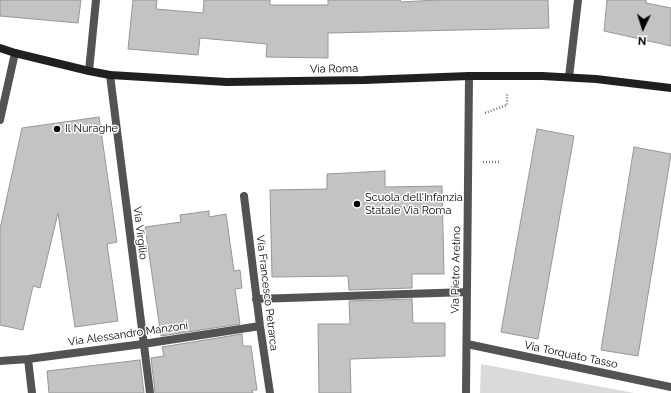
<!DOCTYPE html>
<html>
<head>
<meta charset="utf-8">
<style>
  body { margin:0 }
  #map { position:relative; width:671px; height:393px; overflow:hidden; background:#fff; font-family:Raleway,sans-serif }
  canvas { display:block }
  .north { position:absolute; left:623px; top:8px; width:40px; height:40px; -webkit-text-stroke:3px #fff; paint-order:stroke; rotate:184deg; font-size:11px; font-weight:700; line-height:16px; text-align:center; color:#000 }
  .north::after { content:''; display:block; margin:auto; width:14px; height:18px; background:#000; clip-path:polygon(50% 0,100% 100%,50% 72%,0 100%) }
</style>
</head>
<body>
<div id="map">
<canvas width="671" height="393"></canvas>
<div class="north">N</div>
</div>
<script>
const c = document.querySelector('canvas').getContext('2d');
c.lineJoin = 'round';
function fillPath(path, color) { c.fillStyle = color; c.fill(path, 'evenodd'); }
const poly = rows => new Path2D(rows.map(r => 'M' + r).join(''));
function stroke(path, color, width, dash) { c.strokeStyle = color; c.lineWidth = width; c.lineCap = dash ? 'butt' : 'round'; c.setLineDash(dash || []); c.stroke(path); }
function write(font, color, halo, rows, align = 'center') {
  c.font = font + ' Raleway,sans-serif'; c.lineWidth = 3; c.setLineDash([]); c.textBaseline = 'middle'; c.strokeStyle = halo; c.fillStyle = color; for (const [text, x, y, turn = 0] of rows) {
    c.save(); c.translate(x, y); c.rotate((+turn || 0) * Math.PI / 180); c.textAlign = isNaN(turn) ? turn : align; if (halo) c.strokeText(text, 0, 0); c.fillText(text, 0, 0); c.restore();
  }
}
fillPath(poly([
  [481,364,634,393,480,393]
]), '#dadada');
const building = poly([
  [0,0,81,0,78,23,0,16,0,0],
  [133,0,157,0,156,9,203,13,204,0,270,0,270,5,328,5,328,0,400,0,401,2,438,0,548,0,549,28,328,33,328,58,266,57,267,44,200,38,198,55,128,49,133,0],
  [607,0,646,0,646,3,671,8,671,46,604,31,607,0],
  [99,117,117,242,107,244,118,321,75,327,58,213,40,288,33,286,23,330,0,325,0,229,22,128,99,117],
  [537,129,574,136,538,339,501,332,537,129],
  [634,147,671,154,638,356,601,350,634,147],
  [385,171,385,187,442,186,444,274,412,274,412,288,349,290,348,276,272,277,270,190,327,189,327,174,385,171],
  [209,211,209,217,226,214,234,271,240,270,242,288,235,289,240,324,161,336,145,227,181,222,180,215,209,211],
  [412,299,413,323,445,323,445,356,350,359,351,393,319,393,318,324,350,324,349,301,412,299],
  [242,334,243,346,251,346,257,390,252,390,253,393,155,393,151,358,164,356,162,347,242,334],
  [140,360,144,393,49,393,47,371,140,360]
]);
fillPath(building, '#c3c3c3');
stroke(building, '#979797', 1);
stroke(poly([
  [485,113,507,105,507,93],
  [483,162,499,162]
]), '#757575', 2.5, [1, 2]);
stroke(poly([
  [89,71,96,0],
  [110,75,150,393],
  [569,77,578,0],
  [0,120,15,53],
  [244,196,260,326,270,393],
  [256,299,467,292],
  [467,344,671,387],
  [28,359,32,393],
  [0,361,28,359,143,344,260,326],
  [466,393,469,76]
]), '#535353', 8);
stroke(poly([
  [0,48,15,53,89,71,110,75,160,78,227,82,364,80,469,76,542,76,596,79,671,88]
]), '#202020', 8);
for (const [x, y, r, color] of [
  [57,129,4,"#000"],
  [357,204,4,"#000"]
]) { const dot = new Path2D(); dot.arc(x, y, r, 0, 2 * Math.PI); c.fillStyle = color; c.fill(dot); stroke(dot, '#fff', 1.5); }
write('11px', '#000', '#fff', [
  ["Via Roma",334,69,-1],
  ["Via Virgilio",140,233,83],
  ["Via Pietro Aretino",456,270,-89],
  ["Via Francesco Petrarca",267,293,83],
  ["Via Alessandro Manzoni",128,334,-8],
  ["Via Torquato Tasso",571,355,12]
]);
write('11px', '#000', '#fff', [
  ["Il Nuraghe",65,129],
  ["Scuola dell'Infanzia",365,198],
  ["Statale Via Roma",365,211]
], 'left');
</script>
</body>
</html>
